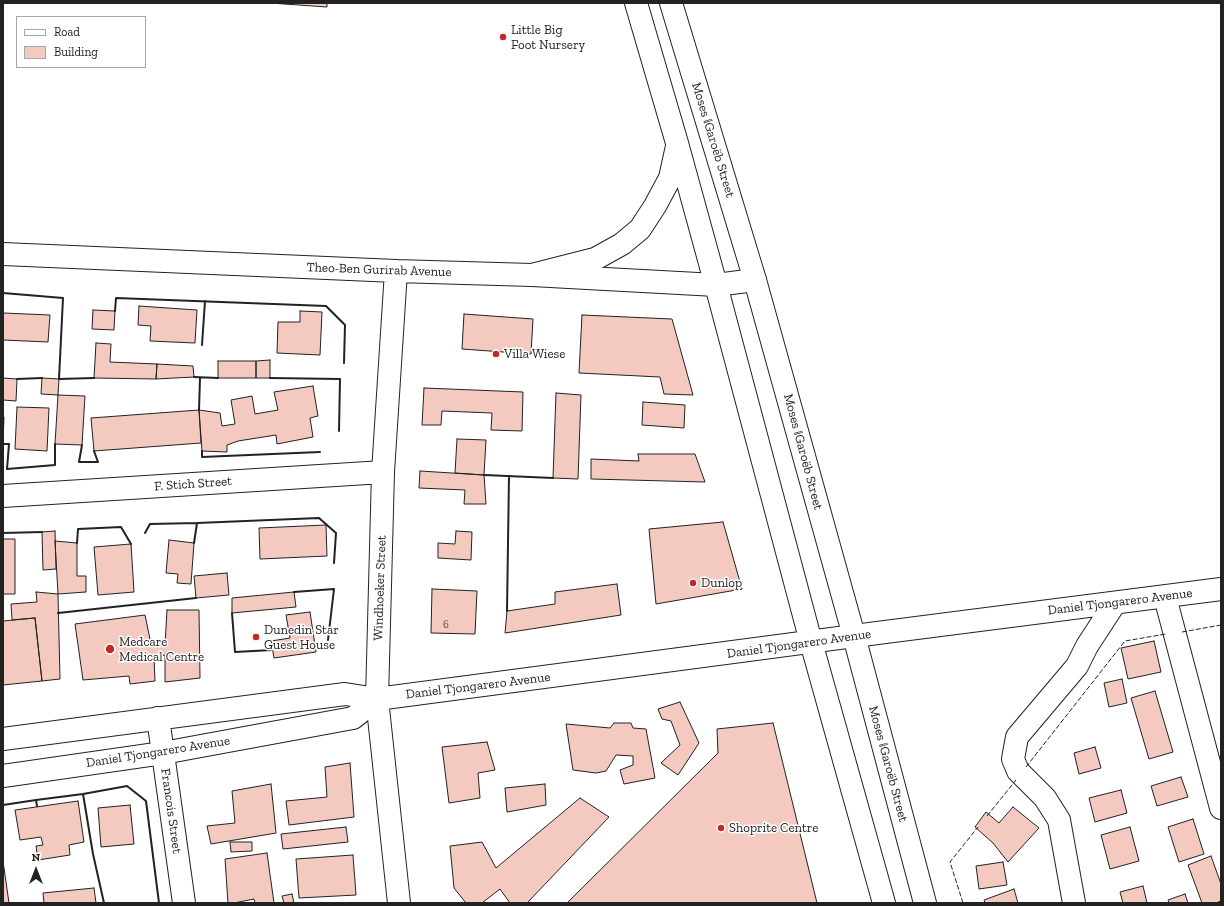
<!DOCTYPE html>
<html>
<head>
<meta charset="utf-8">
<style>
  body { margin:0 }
  #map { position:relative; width:1224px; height:906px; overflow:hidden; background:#fff; font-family:"Zilla Slab",serif }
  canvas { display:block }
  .frame { position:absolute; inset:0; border:4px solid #222; pointer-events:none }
  .legend { position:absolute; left:16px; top:16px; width:130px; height:52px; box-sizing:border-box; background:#fff; border:1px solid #a7a7a7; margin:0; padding:5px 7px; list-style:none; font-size:12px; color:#222 }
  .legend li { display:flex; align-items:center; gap:8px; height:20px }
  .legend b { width:20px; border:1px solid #a7a7a7 }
  .north { position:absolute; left:16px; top:850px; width:40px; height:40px; -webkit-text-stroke:3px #fff; paint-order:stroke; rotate:0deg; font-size:11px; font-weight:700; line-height:16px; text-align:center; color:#222 }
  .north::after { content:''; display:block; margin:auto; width:14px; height:18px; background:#222; clip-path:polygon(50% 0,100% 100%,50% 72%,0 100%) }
</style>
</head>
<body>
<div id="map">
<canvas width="1224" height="906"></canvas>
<div class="frame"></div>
<ul class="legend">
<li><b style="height:5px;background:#fff"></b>Road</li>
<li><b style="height:11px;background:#f3c9c0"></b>Building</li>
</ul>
<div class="north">N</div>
</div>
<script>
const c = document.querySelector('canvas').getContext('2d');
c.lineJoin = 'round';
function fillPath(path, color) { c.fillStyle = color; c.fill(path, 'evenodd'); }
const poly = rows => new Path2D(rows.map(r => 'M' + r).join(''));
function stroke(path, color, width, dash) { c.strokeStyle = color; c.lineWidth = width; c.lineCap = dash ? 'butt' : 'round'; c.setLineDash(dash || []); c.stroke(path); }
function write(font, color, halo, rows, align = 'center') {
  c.font = font + ' "Zilla Slab",serif'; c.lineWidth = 3; c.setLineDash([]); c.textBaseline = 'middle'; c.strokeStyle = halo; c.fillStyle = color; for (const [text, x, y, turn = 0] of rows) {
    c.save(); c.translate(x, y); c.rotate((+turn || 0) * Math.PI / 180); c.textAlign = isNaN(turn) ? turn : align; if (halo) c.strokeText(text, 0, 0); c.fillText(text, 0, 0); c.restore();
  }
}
const building = poly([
  [270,3,327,3,327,7,270,3],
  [139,306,197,310,195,343,150,341,151,326,138,325,139,306],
  [93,310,115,311,114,330,92,329,93,310],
  [300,311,322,312,320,355,277,353,278,322,300,322,300,311],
  [3,313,50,315,48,342,3,340,3,313],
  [464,314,533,319,531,354,462,349,464,314],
  [582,315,672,319,693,395,664,394,660,377,579,373,582,315],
  [96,343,111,344,110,362,157,364,156,379,94,378,96,343],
  [270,360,270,378,256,378,256,361,270,360],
  [218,361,256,361,256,378,218,378,218,361],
  [157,364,193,366,194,377,156,379,157,364],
  [3,378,17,379,16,401,3,400,3,378],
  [42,378,59,379,58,395,41,394,42,378],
  [313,386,318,416,310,418,313,437,277,444,276,435,238,441,227,445,227,452,202,451,199,410,220,413,222,426,235,424,231,400,252,396,255,414,278,410,274,392,313,386],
  [424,388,523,392,522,431,491,430,492,413,442,411,441,425,422,425,424,388],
  [556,393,581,395,578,479,553,478,556,393],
  [58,395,85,396,82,445,55,444,58,395],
  [643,402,685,405,684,428,642,425,643,402],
  [17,407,49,408,47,451,15,449,17,407],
  [199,410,201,443,94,451,91,418,199,410],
  [3,417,4,417,3,442,3,417],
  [457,439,486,440,484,475,455,473,457,439],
  [638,454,695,454,705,482,591,479,591,459,639,461,638,454],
  [420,471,484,475,486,504,464,504,465,490,419,488,420,471],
  [723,522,742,589,656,604,649,529,723,522],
  [326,525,327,556,260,559,259,528,326,525],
  [55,531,56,569,43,570,42,532,55,531],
  [456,531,472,532,471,560,438,558,438,543,455,544,456,531],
  [3,539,15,539,15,594,3,594,3,539],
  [169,540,194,543,191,584,177,583,178,574,166,573,169,540],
  [55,541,77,543,77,576,86,576,86,592,58,594,55,541],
  [131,544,134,592,98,595,94,547,131,544],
  [227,573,229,595,196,598,194,576,227,573],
  [617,584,621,615,505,633,507,611,555,604,555,592,617,584],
  [432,589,477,591,475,634,431,633,432,589],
  [36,592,58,594,60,679,42,681,35,618,12,620,11,604,37,602,36,592],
  [294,592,296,607,232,613,232,598,294,592],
  [167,610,199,610,200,678,165,682,165,655,154,657,155,681,130,684,129,676,83,680,75,624,145,615,151,644,165,645,167,610],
  [310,612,316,652,274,658,271,641,290,638,286,615,310,612],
  [35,618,42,681,3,685,3,621,35,618],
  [1154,641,1161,672,1128,679,1121,648,1154,641],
  [1122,679,1127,703,1109,707,1104,683,1122,679],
  [1155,691,1173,752,1149,759,1131,698,1155,691],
  [680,702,699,743,678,775,661,763,680,745,671,721,662,719,658,709,680,702],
  [614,723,631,723,633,728,646,729,655,778,624,784,620,770,633,765,633,756,616,755,606,771,596,773,573,770,566,724,610,728,614,723],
  [773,723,817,903,567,903,718,753,717,729,773,723],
  [487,742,495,770,478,773,480,798,449,803,442,747,487,742],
  [1095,747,1101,768,1079,774,1074,753,1095,747],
  [350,763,354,817,289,825,286,801,327,797,325,767,350,763],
  [1181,777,1188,797,1157,806,1151,786,1181,777],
  [271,784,276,833,211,844,207,826,235,823,232,791,271,784],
  [545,784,546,805,507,812,505,788,545,784],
  [1121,790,1127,813,1095,822,1089,798,1121,790],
  [580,798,609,817,527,903,510,903,500,889,482,903,466,903,454,888,450,846,482,842,496,868,580,798],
  [78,801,84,842,69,845,70,855,38,860,36,846,43,845,41,837,20,840,15,810,78,801],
  [130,805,134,844,101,847,98,808,130,805],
  [1013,807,1039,828,1008,862,993,843,975,827,986,812,999,823,1013,807],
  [1193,819,1204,854,1179,862,1168,827,1193,819],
  [346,827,348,842,283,849,281,834,346,827],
  [1130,827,1139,861,1110,869,1101,835,1130,827],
  [230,842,252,842,252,851,231,852,230,842],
  [267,853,274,903,255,903,254,899,234,903,228,903,225,859,267,853],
  [353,855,356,895,299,898,296,859,353,855],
  [1211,856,1221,884,1221,901,1216,903,1202,903,1188,865,1211,856],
  [3,861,9,903,3,903,3,861],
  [1003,862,1007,885,979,889,976,866,1003,862],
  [1143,886,1147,903,1123,903,1120,892,1143,886],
  [94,888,96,903,44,903,43,893,94,888],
  [1014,889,1018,903,985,903,984,900,1014,889],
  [292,894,294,903,284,903,282,896,292,894],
  [1185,894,1188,903,1169,903,1168,900,1185,894]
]);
fillPath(building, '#f3c9c0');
stroke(building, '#222', 1);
const minor = poly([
  [3,254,396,271,532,275,716,285,755,280],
  [396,271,383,472,377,699,399,903],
  [3,496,383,472],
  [1165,597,1221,808],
  [158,718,184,903],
  [3,739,345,694,377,699,854,636,1221,589],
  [3,776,163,753,353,718,377,699],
  [1074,903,1059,820,1045,798,1018,771,1013,759,1017,737,1077,666,1087,646,1115,603]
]);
const major = poly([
  [636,3,677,143,716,285,811,642,884,903],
  [671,3,755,280,854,636,925,903],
  [532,275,595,259,622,244,640,229,655,206,670,178,677,146]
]);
stroke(minor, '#222', 24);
stroke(major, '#222', 24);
stroke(minor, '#fff', 22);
stroke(major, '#fff', 22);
stroke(poly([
  [1182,632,1221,625],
  [1026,767,1125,641,1166,634],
  [987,816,1016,780],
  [963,903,950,862,978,827]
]), '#222', 1, [5, 2]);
stroke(poly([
  [3,293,63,298,59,379,94,378],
  [115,311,116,298,326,306,345,325,344,363],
  [202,345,205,301],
  [194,377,218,378],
  [270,378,340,379,339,431],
  [17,379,42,378],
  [199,410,200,378],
  [3,444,9,444,7,469,55,465,55,444],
  [82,445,79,462,98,462,94,451],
  [202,451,202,457,320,452],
  [484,475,553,478],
  [3,533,42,532],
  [145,533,150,524,197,523],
  [77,543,78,529,121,527,131,544],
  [194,543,197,523,319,518,336,533,334,563],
  [294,592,334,589,328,640],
  [507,611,509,476],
  [58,613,196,598],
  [232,613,235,652,272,650],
  [83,794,93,854,104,903],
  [36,800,83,794,127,786,146,801,159,903],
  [3,805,36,800,37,806]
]), '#222', 2);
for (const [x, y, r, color] of [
  [503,37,4,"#c62828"],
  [496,354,4,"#c62828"],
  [693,583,4,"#c62828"],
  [256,637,4,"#c62828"],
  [110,649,5,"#c62828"],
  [721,828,4,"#c62828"]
]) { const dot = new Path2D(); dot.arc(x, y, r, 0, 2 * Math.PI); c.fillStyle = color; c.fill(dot); stroke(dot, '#fff', 1.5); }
write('11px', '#564c4a', null, [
  ["6",446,625]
]);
write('13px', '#222', '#fff', [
  ["Little Big",511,30],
  ["Foot Nursery",511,45],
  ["Villa Wiese",504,354],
  ["Dunlop",701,583],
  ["Dunedin Star",264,630],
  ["Guest House",264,645],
  ["Medcare",119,642],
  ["Medical Centre",119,657],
  ["Shoprite Centre",729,828]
], 'left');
write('13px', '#222', '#fff', [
  ["Moses ǁGaroëb Street",713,140,73],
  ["Theo-Ben Gurirab Avenue",379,270,2],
  ["Moses ǁGaroëb Street",803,452,75],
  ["F. Stich Street",193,484,-4],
  ["Windhoeker Street",380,588,-88],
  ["Daniel Tjongarero Avenue",1120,602,-7],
  ["Daniel Tjongarero Avenue",799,644,-8],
  ["Daniel Tjongarero Avenue",478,686,-7],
  ["Daniel Tjongarero Avenue",158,752,-9],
  ["Moses ǁGaroëb Street",888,764,75],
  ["Francois Street",171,811,82]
]);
</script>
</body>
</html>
